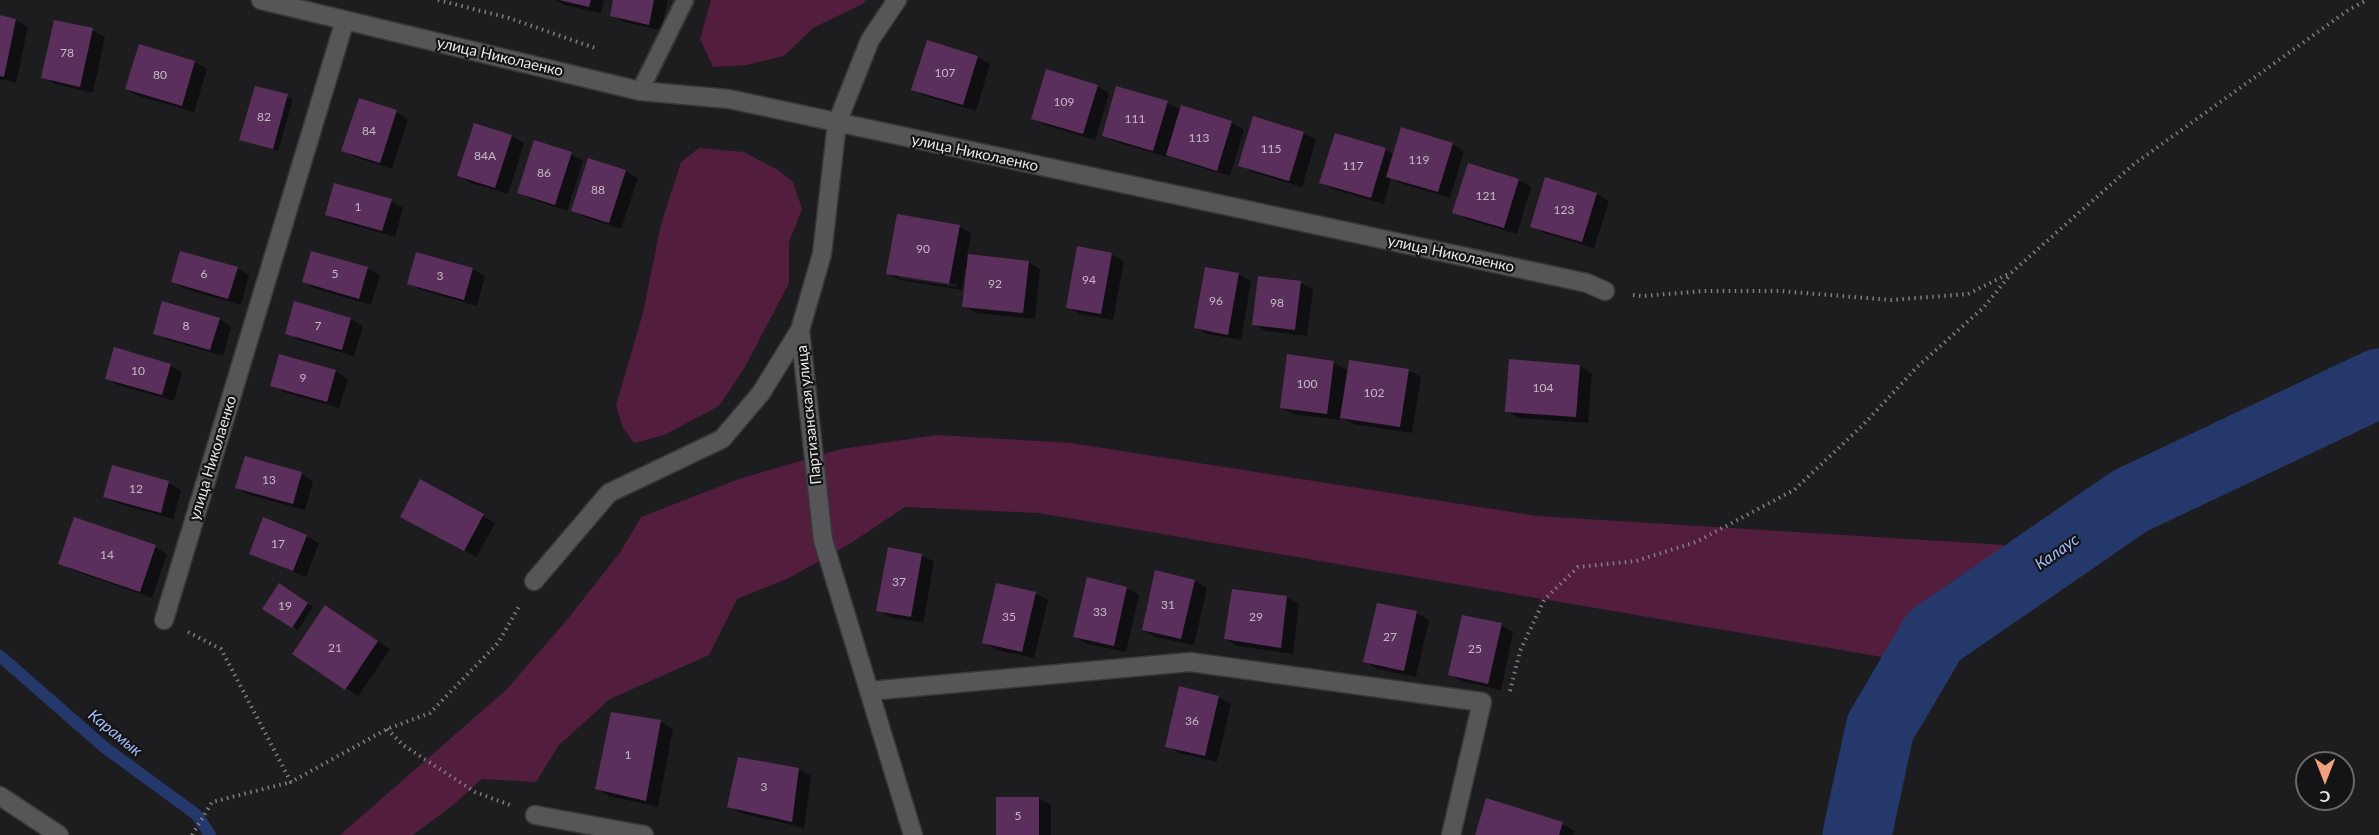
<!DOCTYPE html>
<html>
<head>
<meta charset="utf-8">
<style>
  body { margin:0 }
  #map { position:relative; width:2379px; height:835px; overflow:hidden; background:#1d1c1e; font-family:Lato,sans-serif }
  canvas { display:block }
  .north { position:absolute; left:2295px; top:751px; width:60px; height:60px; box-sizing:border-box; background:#141315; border:2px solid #69686a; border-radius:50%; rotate:180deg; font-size:16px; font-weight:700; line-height:24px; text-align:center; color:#e8e7e9 }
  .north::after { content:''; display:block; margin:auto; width:21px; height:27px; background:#f1a17d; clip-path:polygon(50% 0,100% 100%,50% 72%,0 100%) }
</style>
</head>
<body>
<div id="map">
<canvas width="2379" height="835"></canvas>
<div class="north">С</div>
</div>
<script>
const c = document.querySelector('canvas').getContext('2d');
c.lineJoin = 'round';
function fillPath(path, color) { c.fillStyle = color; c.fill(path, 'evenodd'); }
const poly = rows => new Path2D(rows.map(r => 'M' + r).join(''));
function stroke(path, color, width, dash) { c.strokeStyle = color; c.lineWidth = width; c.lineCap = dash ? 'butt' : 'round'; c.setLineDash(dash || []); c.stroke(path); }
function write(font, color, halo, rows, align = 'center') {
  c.font = font + ' Lato,sans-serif'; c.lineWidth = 4.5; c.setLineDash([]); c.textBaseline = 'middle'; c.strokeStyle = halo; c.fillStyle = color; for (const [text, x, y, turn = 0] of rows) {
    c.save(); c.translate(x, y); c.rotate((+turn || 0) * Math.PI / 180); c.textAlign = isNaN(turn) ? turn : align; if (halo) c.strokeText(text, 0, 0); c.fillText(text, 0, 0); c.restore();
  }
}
fillPath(poly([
  [711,0,866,0,862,4,813,28,784,56,746,65,713,67,700,39],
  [699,148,744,152,778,170,793,182,802,209,789,242,789,283,745,367,719,406,664,435,634,443,623,428,616,405,643,313,661,224,681,162],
  [937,435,1071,443,1537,516,2005,545,1888,658,1039,513,905,507,851,543,789,578,737,599,709,655,610,699,559,745,536,782,482,779,453,805,413,835,340,835,506,690,566,621,621,551,641,517,739,479,841,449]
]), '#531d3e');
fillPath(poly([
  [555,0,604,0,601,13,564,5],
  [615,0,668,0,661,30,624,22,612,15],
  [0,17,16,20,28,27,16,83,0,79],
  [92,30,105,37,93,93,55,84,43,77],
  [140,45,195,62,207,69,194,112,139,96,126,89],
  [977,57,990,64,976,111,925,96,913,89],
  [1097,86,1109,93,1095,140,1045,125,1033,118],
  [256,87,293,99,278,151,241,139],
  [1117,87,1168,103,1181,110,1231,122,1244,130,1230,176,1180,161,1167,154,1166,157,1116,142,1103,135],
  [396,112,408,119,392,169,355,157,343,150],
  [475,125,512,136,524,143,508,194,471,183,459,176],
  [1304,133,1316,140,1302,187,1252,172,1240,165],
  [1336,134,1386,150,1394,155,1452,144,1464,151,1450,198,1400,183,1391,178,1384,204,1333,189,1321,182],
  [571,154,583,161,567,211,531,199,518,192],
  [625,171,638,178,621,229,585,217,573,210],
  [1519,180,1531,187,1517,234,1466,219,1454,212],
  [1597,194,1609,201,1594,248,1544,233,1532,226],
  [391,201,403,208,395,237,339,221,327,214],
  [959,226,971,233,967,256,1028,262,1040,269,1035,319,976,313,964,306,968,269,965,269,962,290,900,280,888,273],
  [899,275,957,284,957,287,899,278],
  [1111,254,1124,261,1113,320,1080,314,1068,307],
  [237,268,249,275,241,305,185,289,173,282],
  [367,268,380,275,371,305,316,289,303,282],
  [473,269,485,276,477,306,421,290,409,283],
  [1239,274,1251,281,1241,340,1207,334,1195,327],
  [1301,283,1313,290,1307,336,1266,331,1254,324],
  [295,303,351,319,363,326,354,356,299,340,287,333],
  [219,319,231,326,223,356,167,340,155,333],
  [1334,363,1349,371,1408,370,1421,377,1412,433,1353,424,1339,416,1339,420,1293,414,1281,407],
  [170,365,182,372,174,401,118,385,106,378],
  [1580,366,1592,374,1588,423,1519,418,1507,411],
  [336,371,348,379,339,408,284,392,272,385],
  [113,467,169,483,181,490,173,519,117,503,105,496],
  [301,474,313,481,305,510,249,495,237,488],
  [421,481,495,523,477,557,414,523],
  [306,536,319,543,306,577,251,554],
  [155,547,167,554,152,598,72,570,60,563],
  [889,549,922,555,934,562,923,623,890,617,878,610],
  [1195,581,1207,588,1194,645,1155,637,1143,630],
  [285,588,313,607,298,630,264,608],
  [1127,588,1139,595,1126,652,1087,644,1075,637],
  [1035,593,1048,600,1034,658,996,650,984,642],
  [1287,597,1299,604,1293,654,1237,646,1225,639],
  [1378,604,1417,613,1429,620,1416,677,1377,669,1365,661],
  [338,614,390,649,358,696,294,654],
  [1501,625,1513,632,1501,690,1462,681,1450,674],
  [1218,697,1231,704,1217,762,1179,753,1167,746],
  [660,721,673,729,658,807,609,796,597,788],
  [799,769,811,776,804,828,741,813,729,806],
  [998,798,1039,798,1051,805,1051,835,998,835],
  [1562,824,1575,831,1573,835,1476,835]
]), '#0007');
stroke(poly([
  [0,656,104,747,197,815,210,835]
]), '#25386b', 12);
stroke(poly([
  [1857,835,1880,728,1934,636,2130,501,2379,383]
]), '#25386b', 69);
fillPath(poly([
  [559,0,591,0,589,7],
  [613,0,654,0,649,25,610,16],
  [0,15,16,19,4,77,0,76],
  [54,20,93,28,80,87,41,78],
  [927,40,978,56,963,105,911,90],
  [139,44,195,61,182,106,125,89],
  [1046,69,1098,85,1083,134,1031,119],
  [255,86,288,94,273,149,239,140],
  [1116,86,1168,101,1153,151,1102,136],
  [359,98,397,110,380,163,341,151],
  [1181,105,1232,121,1217,171,1166,155],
  [1253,116,1304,132,1289,181,1238,166],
  [474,123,512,135,495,188,457,176],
  [1401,127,1453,143,1438,192,1386,177],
  [1335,133,1386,148,1371,198,1319,183],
  [534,140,572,152,555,205,517,193],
  [588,158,626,170,609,223,571,211],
  [1468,163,1519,179,1504,228,1452,213],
  [1545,177,1597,193,1582,242,1530,227],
  [334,183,392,199,382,231,325,215],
  [897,214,960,225,949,284,886,274],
  [1077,246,1112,253,1101,314,1066,308],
  [180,251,238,267,228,299,171,282],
  [311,251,368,267,359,299,302,282],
  [416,252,473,268,464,300,407,284],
  [968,254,1029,261,1023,313,962,307],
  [1205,267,1239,273,1228,335,1194,328],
  [1258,276,1301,281,1295,330,1252,325],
  [162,301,220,318,210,350,153,334],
  [294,301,351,318,342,350,285,334],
  [114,347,171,364,162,395,105,379],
  [279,354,336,370,327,402,270,386],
  [1287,354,1334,361,1327,414,1280,408],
  [1509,359,1580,365,1576,417,1505,412],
  [1349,360,1409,369,1400,427,1340,418],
  [245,456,302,472,293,504,235,488],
  [112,465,169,481,161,513,103,497],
  [420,479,484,514,464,551,400,517],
  [74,517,156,545,140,592,58,564],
  [263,517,307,535,293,571,249,554],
  [888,547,922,554,911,617,876,611],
  [1155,570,1195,580,1181,639,1142,630],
  [1087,577,1127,587,1114,646,1073,637],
  [279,583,308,603,292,628,262,609],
  [996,583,1036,592,1022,652,982,643],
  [1232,589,1287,596,1281,648,1224,639],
  [1377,603,1417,611,1404,671,1363,662],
  [325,605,378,641,345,690,292,654],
  [1462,615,1502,623,1488,684,1448,675],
  [1179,686,1219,696,1205,756,1165,747],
  [611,712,661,720,646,801,595,789],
  [738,757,799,768,792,822,727,807],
  [996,797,1039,797,1039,835,996,835],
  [1486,798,1563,822,1559,835,1475,835]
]), '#5b2f5c');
const service = poly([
  [640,91,685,0]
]);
const minor = poly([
  [261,0,640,91,729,99,1587,283,1605,291],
  [897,0,870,40,837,123,822,254,800,330,823,540,913,835],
  [534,581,609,493,722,439,761,393,800,330],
  [164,620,345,20],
  [869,691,1190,662,1482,702,1451,835],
  [0,796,59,835],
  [535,815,644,835]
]);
stroke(service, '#38383a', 20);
stroke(minor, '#38383a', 21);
stroke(poly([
  [438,0,509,18,595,48],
  [1633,295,1642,296,1704,291,1780,291,1891,300,1968,294,2012,272,2134,164,2347,11,2367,0],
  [188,632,221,649,291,782,387,729,430,713,498,643,520,605],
  [1510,691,1520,651,1544,600,1578,567,1636,561,1696,542,1794,490,1863,425,1917,367,1984,307,2010,275],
  [387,729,403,745,475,792,510,805],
  [192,835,212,802,291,782]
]), '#807f81', 4, [1.5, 4.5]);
stroke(service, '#565557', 16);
stroke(minor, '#565557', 18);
write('12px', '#c5b9c6', null, [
  ["78",67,53],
  ["107",945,73],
  ["80",160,75],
  ["109",1064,102],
  ["82",264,117],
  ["111",1135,119],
  ["84",369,131],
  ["113",1199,138],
  ["115",1271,149],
  ["84А",485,156],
  ["119",1419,160],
  ["117",1353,166],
  ["86",544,173],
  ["88",598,190],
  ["121",1486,196],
  ["1",358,207],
  ["123",1564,210],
  ["90",923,249],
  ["6",204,274],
  ["5",335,274],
  ["3",440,276],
  ["94",1089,280],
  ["92",995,284],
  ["96",1216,301],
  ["98",1277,303],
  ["8",186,326],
  ["7",318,326],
  ["10",138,371],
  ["9",303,378],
  ["100",1307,384],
  ["104",1543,388],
  ["102",1374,393],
  ["13",269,480],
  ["12",136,489],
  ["17",278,544],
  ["14",107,555],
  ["37",899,582],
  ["31",1168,605],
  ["19",285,606],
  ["33",1100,612],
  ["35",1009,617],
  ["29",1256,617],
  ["27",1390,637],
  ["21",335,648],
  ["25",1475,649],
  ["36",1192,721],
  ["1",628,755],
  ["3",764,787],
  ["5",1018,816]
]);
write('15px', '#e8e7e9', '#141315', [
  ["улица Николаенко",500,57,13],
  ["улица Николаенко",975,153,12],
  ["улица Николаенко",1451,254,12],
  ["Партизанская улица",809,415,-96],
  ["улица Николаенко",213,458,-73]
]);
write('italic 16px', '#a2beff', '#141315', [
  ["Калаус",2057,552,-35],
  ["Карамык",115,733,39]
]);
</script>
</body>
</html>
